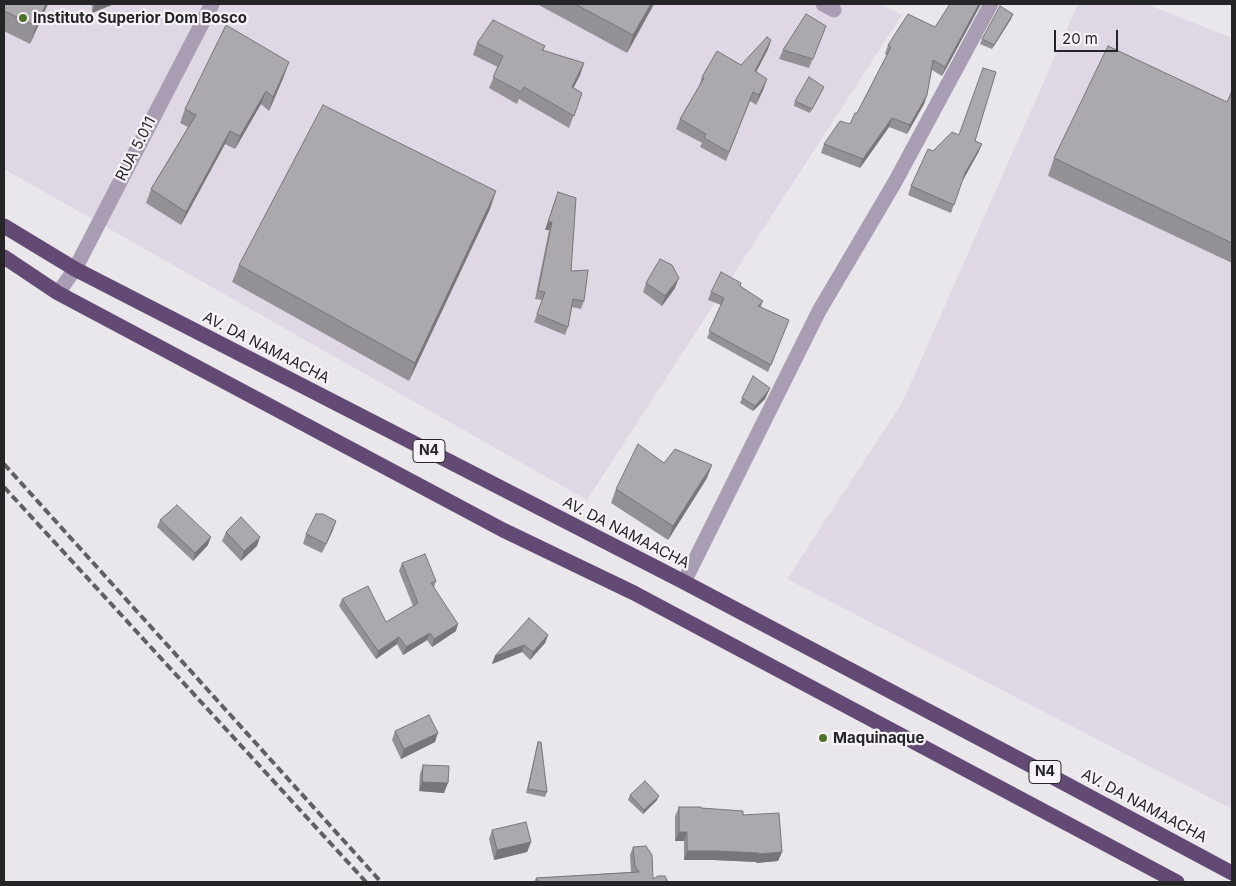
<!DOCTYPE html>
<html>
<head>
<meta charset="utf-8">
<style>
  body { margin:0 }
  #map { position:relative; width:1236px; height:886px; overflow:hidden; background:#e9e6ec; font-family:Inter,sans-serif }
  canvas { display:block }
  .frame { position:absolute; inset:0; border:5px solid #252426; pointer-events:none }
  .scale { position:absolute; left:1054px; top:30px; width:64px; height:22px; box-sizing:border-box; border:2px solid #252426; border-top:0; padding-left:6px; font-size:15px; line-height:18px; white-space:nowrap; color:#252426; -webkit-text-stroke:4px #f7f3f9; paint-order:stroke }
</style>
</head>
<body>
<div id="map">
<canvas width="1236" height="886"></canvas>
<div class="frame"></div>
<div class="scale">20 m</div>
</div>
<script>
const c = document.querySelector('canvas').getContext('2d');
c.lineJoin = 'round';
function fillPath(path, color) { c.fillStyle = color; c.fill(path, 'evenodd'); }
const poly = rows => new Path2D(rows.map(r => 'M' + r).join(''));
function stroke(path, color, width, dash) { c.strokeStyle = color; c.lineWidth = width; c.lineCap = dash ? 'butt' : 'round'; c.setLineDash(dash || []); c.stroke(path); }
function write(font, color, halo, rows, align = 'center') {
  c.font = font + ' Inter,sans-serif'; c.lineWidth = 4.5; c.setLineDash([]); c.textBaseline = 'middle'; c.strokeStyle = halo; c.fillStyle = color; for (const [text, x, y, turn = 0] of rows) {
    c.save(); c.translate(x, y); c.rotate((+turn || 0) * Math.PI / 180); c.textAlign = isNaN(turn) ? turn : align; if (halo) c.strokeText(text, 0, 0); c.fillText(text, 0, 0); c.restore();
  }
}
fillPath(poly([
  [4,4,880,4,902,15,587,500,4,169],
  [1078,4,1146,4,1232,38,1232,809,787,579,902,403]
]), '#dfd8e4');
stroke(poly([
  [823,4,834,10],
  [58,293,75,269,212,4],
  [684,582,819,311,895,182,991,4]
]), '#a99db3', 15);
stroke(poly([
  [4,226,75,269,684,582,1049,775,1232,873],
  [4,257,58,293,503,530,634,593,1177,882]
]), '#634a74', 15);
stroke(poly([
  [4,464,381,882],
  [4,487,366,882]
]), '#605f62', 4, [8, 4]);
fillPath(poly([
  [4,4,48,4,30,44,4,31],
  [92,4,114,4,92,13],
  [537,4,654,4,627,53],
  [981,4,942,76,932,70,927,95,924,104,907,134,889,127,860,168,821,153,824,144,850,124,857,113,887,55,885,54,888,45,935,27],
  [1013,14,1011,19,992,49,980,44,982,39],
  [822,36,809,68,779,59,783,50],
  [771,40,768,49,756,72,764,88,756,105,750,101,726,161,700,147,702,143,676,129,680,119,699,86,702,77,741,65],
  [477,43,545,46,543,51,584,63,580,75,573,88,582,93,569,128,519,99,517,104,489,88,498,67,473,55],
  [284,76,269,111,261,104,235,149,225,144,181,225,146,203,151,189,188,127,180,123,185,109],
  [822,91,810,113,794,106,795,101],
  [1232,91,1232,263,1048,176,1054,158,1227,102],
  [975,141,982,144,978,153,962,181,951,213,908,195,911,186,933,151],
  [555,200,571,271,584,301,581,309,572,307,568,327,565,335,534,322,542,300,535,299,549,230,545,230],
  [490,209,409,381,232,282,239,265],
  [646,283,675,288,662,306,643,292],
  [740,286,763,301,761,307,789,320,768,372,707,338,721,305,708,300,711,292],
  [770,388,765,399,753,411,740,403,742,398],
  [664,463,707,478,668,540,611,503,616,489],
  [160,520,208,545,193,561,157,527],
  [333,530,322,553,303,544,306,534],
  [226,532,257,546,241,561,222,541],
  [402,563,436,581,434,587,456,631,432,647,427,640,403,655,397,644,376,659,339,606,342,599,386,622,413,606,399,571],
  [548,635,545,643,530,660,522,652,492,664,495,656],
  [395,731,435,742,401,759,392,740],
  [538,742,547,792,545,797,526,793],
  [423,765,444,793,419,791,420,774],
  [630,795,657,800,643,814,628,800],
  [679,807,701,808,743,815,782,852,778,861,756,863,756,862,714,860,684,860,684,841,675,841,675,816],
  [492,830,531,842,527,852,494,860,489,839],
  [633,847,653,879,668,882,534,882,536,878,631,872,630,855]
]), '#939096');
fillPath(poly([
  [46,4,48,4,30,44,36,26],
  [95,4,114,4,92,13],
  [651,4,654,4,627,53,633,35],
  [979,4,981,4,942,76,945,67],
  [1013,14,1011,19,992,49,994,45],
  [771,40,768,49,752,80,755,71],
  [289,62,284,76,269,111,273,97],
  [584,63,580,75,568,99,572,87],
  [767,79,764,88,756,105,759,95],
  [266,91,261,104,235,149,240,136],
  [927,95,924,104,907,134,910,125],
  [892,118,889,127,860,168,863,159],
  [230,131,225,144,181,225,186,212],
  [982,144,978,153,962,182,965,173],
  [496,191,490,209,409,381,415,363],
  [548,222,552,222,549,230,545,230],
  [679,278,675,288,662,306,665,296],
  [770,388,765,399,753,411,755,406],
  [712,465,707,478,668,540,673,526],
  [336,521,333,530,322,553,326,544],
  [211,537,208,545,193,561,195,553],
  [260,537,257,546,241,561,244,551],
  [458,624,456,631,432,647,434,639],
  [430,633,427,640,403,655,406,647],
  [548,635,545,643,530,660,533,652],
  [399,637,397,644,376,659,378,651],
  [524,645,522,652,492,664,495,656],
  [438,733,435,742,401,759,404,749],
  [422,782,448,783,444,793,419,791],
  [659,796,657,800,643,814,644,810],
  [679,832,687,832,684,841,675,841],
  [531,842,527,852,494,860,497,850],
  [687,851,717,851,759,853,756,862,714,860,684,860],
  [782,852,778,861,756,863,759,854]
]), '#78767a');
const building = poly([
  [4,4,46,4,36,26,4,11,4,4],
  [575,4,651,4,633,35,575,4],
  [950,4,979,4,945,67,933,60,927,95,910,125,892,118,863,159,824,144,840,121,850,124,855,113,857,113,891,47,888,45,908,14,935,27,950,4],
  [1000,6,1013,14,994,45,982,39,1000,6],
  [806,14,826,26,813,59,783,50,806,14],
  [493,20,545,46,542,50,584,63,572,87,582,93,574,116,524,87,521,92,493,77,503,56,477,43,493,20],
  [226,25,289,62,273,97,266,91,240,136,230,131,186,212,151,189,196,115,185,109,226,25],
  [767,37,771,40,755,71,767,79,759,95,753,92,729,152,704,138,706,134,680,119,704,78,702,77,717,51,741,65,767,37],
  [1108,46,1227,102,1232,91,1232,243,1054,158,1108,46],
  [983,68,996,72,975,141,982,144,965,173,954,205,911,186,928,149,933,151,952,132,959,135,983,68],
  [809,77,824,87,812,109,795,101,809,77],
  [323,105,496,191,415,363,239,265,323,105],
  [558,192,576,198,571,271,588,270,584,301,573,299,568,327,537,314,545,292,538,291,552,222,548,222,558,192],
  [660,259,672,265,679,278,665,296,646,283,660,259],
  [721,272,741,283,740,286,763,301,758,306,789,320,771,365,709,331,724,298,711,292,721,272],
  [753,376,770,388,766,394,755,406,742,398,753,376],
  [638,444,664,463,675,449,712,465,673,526,616,489,638,444],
  [177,505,211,537,195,553,160,520,177,505],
  [316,514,323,514,336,521,326,544,306,534,316,514],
  [241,517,260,537,244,551,226,532,241,517],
  [425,554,436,581,431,583,458,624,434,639,430,633,406,647,399,637,378,651,342,599,368,586,386,622,418,603,402,563,425,554],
  [529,618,548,635,533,652,524,645,495,656,529,618],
  [429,715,438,733,404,749,395,731,429,715],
  [538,742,541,742,547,792,528,789,538,742],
  [423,765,449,766,448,783,422,782,423,765],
  [645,781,659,796,644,810,630,795,645,781],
  [679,807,701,807,701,808,743,811,743,815,779,813,782,852,759,854,759,853,717,851,687,851,687,832,679,832,679,807],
  [526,822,531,842,497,850,492,830,526,822],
  [646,846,652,855,653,879,658,876,665,876,668,882,539,882,536,878,639,872,635,866,633,847,646,846]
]);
fillPath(building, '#aba8ae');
stroke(building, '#78767a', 1);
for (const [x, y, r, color] of [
  [23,18,5,"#4f7229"],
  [823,738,5,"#4f7229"]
]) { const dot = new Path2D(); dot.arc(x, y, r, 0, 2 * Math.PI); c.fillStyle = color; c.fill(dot); stroke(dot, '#f7f3f9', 2); }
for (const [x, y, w] of [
  [429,451,32],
  [1045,772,32]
]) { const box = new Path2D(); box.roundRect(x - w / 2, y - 11.5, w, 23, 4); c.fillStyle = '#f7f3f9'; c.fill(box); stroke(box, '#252426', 1); }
write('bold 14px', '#252426', null, [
  ["N4",429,451],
  ["N4",1045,772]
]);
write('bold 15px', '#252426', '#f7f3f9', [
  ["Instituto Superior Dom Bosco",33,18],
  ["Maquinaque",833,738]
], 'left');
write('15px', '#252426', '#f7f3f9', [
  ["RUA 5.011",136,149,-63],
  ["AV. DA NAMAACHA",266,348,27],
  ["AV. DA NAMAACHA",626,533,27],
  ["AV. DA NAMAACHA",1144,806,28]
]);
</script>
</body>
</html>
